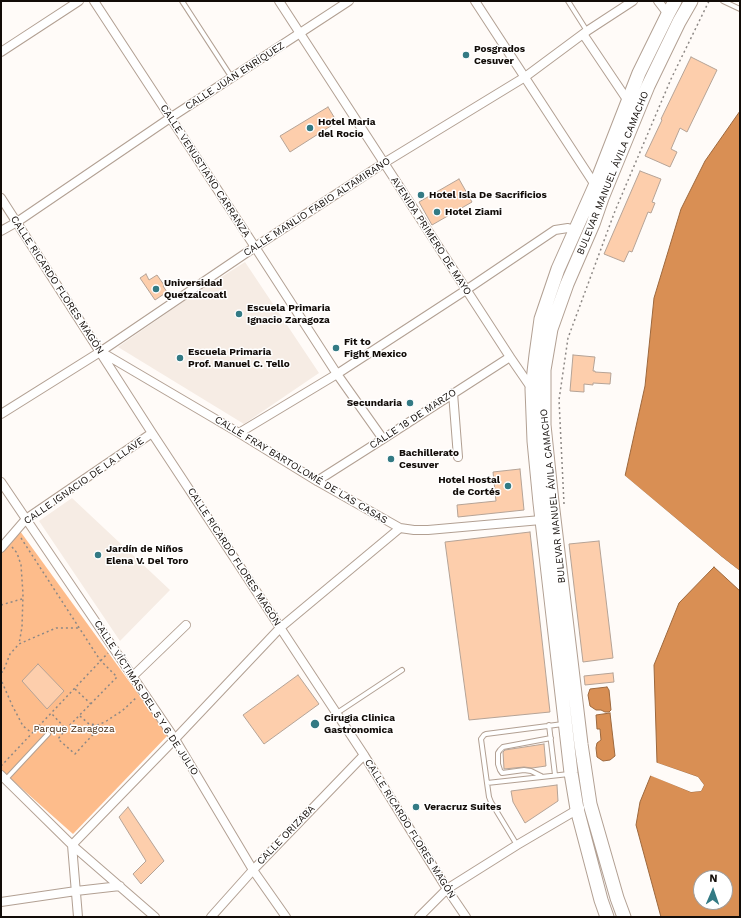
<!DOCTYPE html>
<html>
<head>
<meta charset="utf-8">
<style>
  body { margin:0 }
  #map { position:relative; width:741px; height:918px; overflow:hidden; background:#fffbf8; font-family:"Work Sans",sans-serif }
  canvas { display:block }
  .frame { position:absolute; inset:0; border:2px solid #120c08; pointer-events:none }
  .north { position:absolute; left:693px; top:870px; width:40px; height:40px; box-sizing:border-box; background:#fff; border:1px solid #a09e9c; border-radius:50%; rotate:2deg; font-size:11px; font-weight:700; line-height:16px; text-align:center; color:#120c08 }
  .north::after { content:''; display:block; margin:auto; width:14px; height:18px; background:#337a84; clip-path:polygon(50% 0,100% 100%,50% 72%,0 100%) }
</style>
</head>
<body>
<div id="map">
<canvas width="741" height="918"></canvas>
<div class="frame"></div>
<div class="north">N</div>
</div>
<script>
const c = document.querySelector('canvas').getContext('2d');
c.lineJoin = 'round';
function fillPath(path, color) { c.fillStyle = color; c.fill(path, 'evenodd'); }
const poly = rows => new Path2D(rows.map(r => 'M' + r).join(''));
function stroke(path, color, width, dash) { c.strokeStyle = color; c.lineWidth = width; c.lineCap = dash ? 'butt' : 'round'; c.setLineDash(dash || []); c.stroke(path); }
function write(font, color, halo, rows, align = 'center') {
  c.font = font + ' "Work Sans",sans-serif'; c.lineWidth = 3; c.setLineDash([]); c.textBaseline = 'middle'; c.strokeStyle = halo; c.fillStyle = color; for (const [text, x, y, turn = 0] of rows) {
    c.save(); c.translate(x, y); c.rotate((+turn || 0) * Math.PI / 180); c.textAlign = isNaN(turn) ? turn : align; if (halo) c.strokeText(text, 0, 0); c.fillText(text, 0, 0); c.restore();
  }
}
fillPath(poly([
  [245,262,319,373,244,424,118,347,187,299],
  [72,498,170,590,120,641,39,521]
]), '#f6ece4');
fillPath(poly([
  [20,531,168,735,73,834,1,770,1,553]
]), '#fdbc8b');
const water = poly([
  [740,111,740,571,722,557,625,476,645,386,654,298,681,209,705,161,740,111],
  [714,567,740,591,740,917,661,917,636,825,640,802,651,775,691,792,701,791,704,785,698,777,657,763,654,665,679,603,714,567],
  [701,878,725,878,725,902,701,902,701,878],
  [607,687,609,690,611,710,609,712,605,712,601,710,596,710,590,706,588,695,590,689,607,687],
  [610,713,615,756,610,760,603,761,597,757,596,748,597,743,601,740,600,729,597,729,596,715,610,713]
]);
fillPath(water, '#d98f54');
stroke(water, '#9d683d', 1);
fillPath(poly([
  [623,474,722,557,740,571,740,573,721,559,624,477],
  [655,762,698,777,704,785,701,791,691,792,649,775,651,774,691,790,699,789,701,785,697,779,657,765]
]), '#fffbf8');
const building = poly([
  [691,57,717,70,687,132,680,128,671,149,677,152,670,167,645,156,662,120,661,119,691,57],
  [328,107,337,122,290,152,280,136,328,107],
  [640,171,661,179,652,202,655,203,651,213,648,212,632,252,629,251,624,262,604,254,640,171],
  [459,179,472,202,432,225,419,202,459,179],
  [146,274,149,280,157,275,164,285,163,286,167,292,155,300,140,278,146,274],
  [573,355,595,357,593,371,595,371,595,372,611,373,610,384,593,383,593,385,584,384,584,392,570,391,573,355],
  [520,469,524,510,458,517,457,505,496,501,493,472,520,469],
  [530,532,550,712,469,720,445,542,530,532],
  [599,541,613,658,583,662,569,544,599,541],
  [38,664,64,691,47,709,22,681,38,664],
  [613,673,614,682,585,685,584,676,613,673],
  [298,675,319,704,264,744,243,715,298,675],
  [544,744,546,766,532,768,524,767,504,769,503,752,505,750,544,744],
  [557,785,558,801,525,823,513,802,511,791,557,785],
  [128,807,164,861,141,884,133,874,146,861,119,817,128,807]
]);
fillPath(building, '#fdceac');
stroke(building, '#b5a396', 1);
const lane = poly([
  [182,1,232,78],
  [568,1,587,31],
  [723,1,740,9],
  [337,713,402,670],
  [563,724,486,734,484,735,481,739,487,783,569,774],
  [549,725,555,775],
  [541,776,531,771,524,770,502,773,500,770,498,764,498,753,500,750,503,747,551,738],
  [6,779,48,734],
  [487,783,489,797,491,802,517,845]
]);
const street = poly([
  [94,1,255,247,337,374,383,439],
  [279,1,510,357,532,389],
  [475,1,597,188],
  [658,1,668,14],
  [583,34,630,104],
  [1,52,79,1],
  [1,198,152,433,364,755,447,889,466,917],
  [1,231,17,222,170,118,349,1],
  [103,353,239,433,317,481,400,528,414,530,428,530,541,520],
  [453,393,458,457],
  [1,414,100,352,255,247,384,163,525,77,587,31,633,1],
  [239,433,337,374,466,290,555,230,568,228,575,230],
  [317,481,383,439,510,357],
  [1,482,175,739,253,870,286,917],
  [1,548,26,519,152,433],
  [133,676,186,625],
  [1,775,72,845,155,917],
  [1,902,76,891,120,886],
  [78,917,72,845,175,739,280,628,400,528],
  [211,917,253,870,364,755],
  [419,917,447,889,517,845,580,808]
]);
const primary = poly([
  [607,917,601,900,577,809,571,773,540,503,534,441,532,389,536,355,541,319,558,269,595,186,639,73,668,14,675,1],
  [624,917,617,898,590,804,581,744,552,502,544,425,544,370,551,329,567,284,593,224,602,198,648,86,679,22,691,1]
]);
stroke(lane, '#b2a093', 6);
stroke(street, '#b2a093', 10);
stroke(primary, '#b2a093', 15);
stroke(poly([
  [564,504,559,400,568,338,615,211,671,79,709,1],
  [21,538,100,660,117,677,66,729,51,713],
  [12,547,17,553,21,565,23,594,22,627,19,644],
  [1,605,22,599],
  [1,672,3,672,10,654,19,644,35,637,56,628,79,628],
  [1,677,2,682,12,705,23,726,32,733],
  [75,689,91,704],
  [80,716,89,724,97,725,105,722,114,716,122,711,137,697],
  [66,729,58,739,75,754,98,729,92,725],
  [1,764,2,765,108,653]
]), '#8d8885', 1.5, [2, 3]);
stroke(lane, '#fff', 4);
stroke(street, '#fff', 8);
stroke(primary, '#fff', 13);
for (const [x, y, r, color] of [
  [466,55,4,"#337a84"],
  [310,128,4,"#337a84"],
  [421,195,4,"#337a84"],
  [437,212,4,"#337a84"],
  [156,289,4,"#337a84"],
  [239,314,4,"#337a84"],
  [336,348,4,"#337a84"],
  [180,358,4,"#337a84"],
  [410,403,4,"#337a84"],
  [391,459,4,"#337a84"],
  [508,486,4,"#337a84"],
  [98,555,4,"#337a84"],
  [315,724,5,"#337a84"],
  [416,807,4,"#337a84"]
]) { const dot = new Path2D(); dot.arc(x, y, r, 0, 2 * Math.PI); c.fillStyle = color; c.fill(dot); stroke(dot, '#fff', 1.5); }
write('bold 10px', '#120c08', '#fff', [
  ["Posgrados",474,49],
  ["Cesuver",474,61],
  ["Hotel Maria",318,122],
  ["del Rocio",318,134],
  ["Hotel Isla De Sacrificios",429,195],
  ["Hotel Ziami",445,212],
  ["Universidad",164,283],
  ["Quetzalcoatl",164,295],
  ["Escuela Primaria",247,308],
  ["Ignacio Zaragoza",247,320],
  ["Fit to",344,342],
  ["Fight Mexico",344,354],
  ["Escuela Primaria",188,352],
  ["Prof. Manuel C. Tello",188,364],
  ["Secundaria",402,403,"right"],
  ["Bachillerato",399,453],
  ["Cesuver",399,465],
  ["Hotel Hostal",500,480,"right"],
  ["de Cortés",500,492,"right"],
  ["Jardín de Niños",106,549],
  ["Elena V. Del Toro",106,561],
  ["Cirugia Clinica",324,718],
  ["Gastronomica",324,730],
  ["Veracruz Suites",424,807]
], 'left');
write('10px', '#120c08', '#fff', [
  ["CALLE JUAN ENRÍQUEZ",235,76,-33],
  ["CALLE VENUSTIANO CARRANZA",205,171,57],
  ["BULEVAR MANUEL ÁVILA CAMACHO",613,173,-68],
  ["CALLE MANLIO FABIO ALTAMIRANO",317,207,-33],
  ["AVENIDA PRIMERO DE MAYO",431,236,57],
  ["CALLE RICARDO FLORES MAGÓN",57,285,57],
  ["CALLE 18 DE MARZO",413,419,-33],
  ["CALLE FRAY BARTOLOMÉ DE LAS CASAS",301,470,31],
  ["CALLE IGNACIO DE LA LLAVE",84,481,-35],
  ["BULEVAR MANUEL ÁVILA CAMACHO",553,496,-96],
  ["CALLE RICARDO FLORES MAGÓN",234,557,57],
  ["CALLE VÍCTIMAS DEL 5 Y 6 DE JULIO",146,698,57],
  ["CALLE RICARDO FLORES MAGÓN",410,829,58],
  ["CALLE ORIZABA",286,835,-46]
]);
write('10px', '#47290f', '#fff', [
  ["Parque Zaragoza",74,729]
]);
</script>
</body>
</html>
